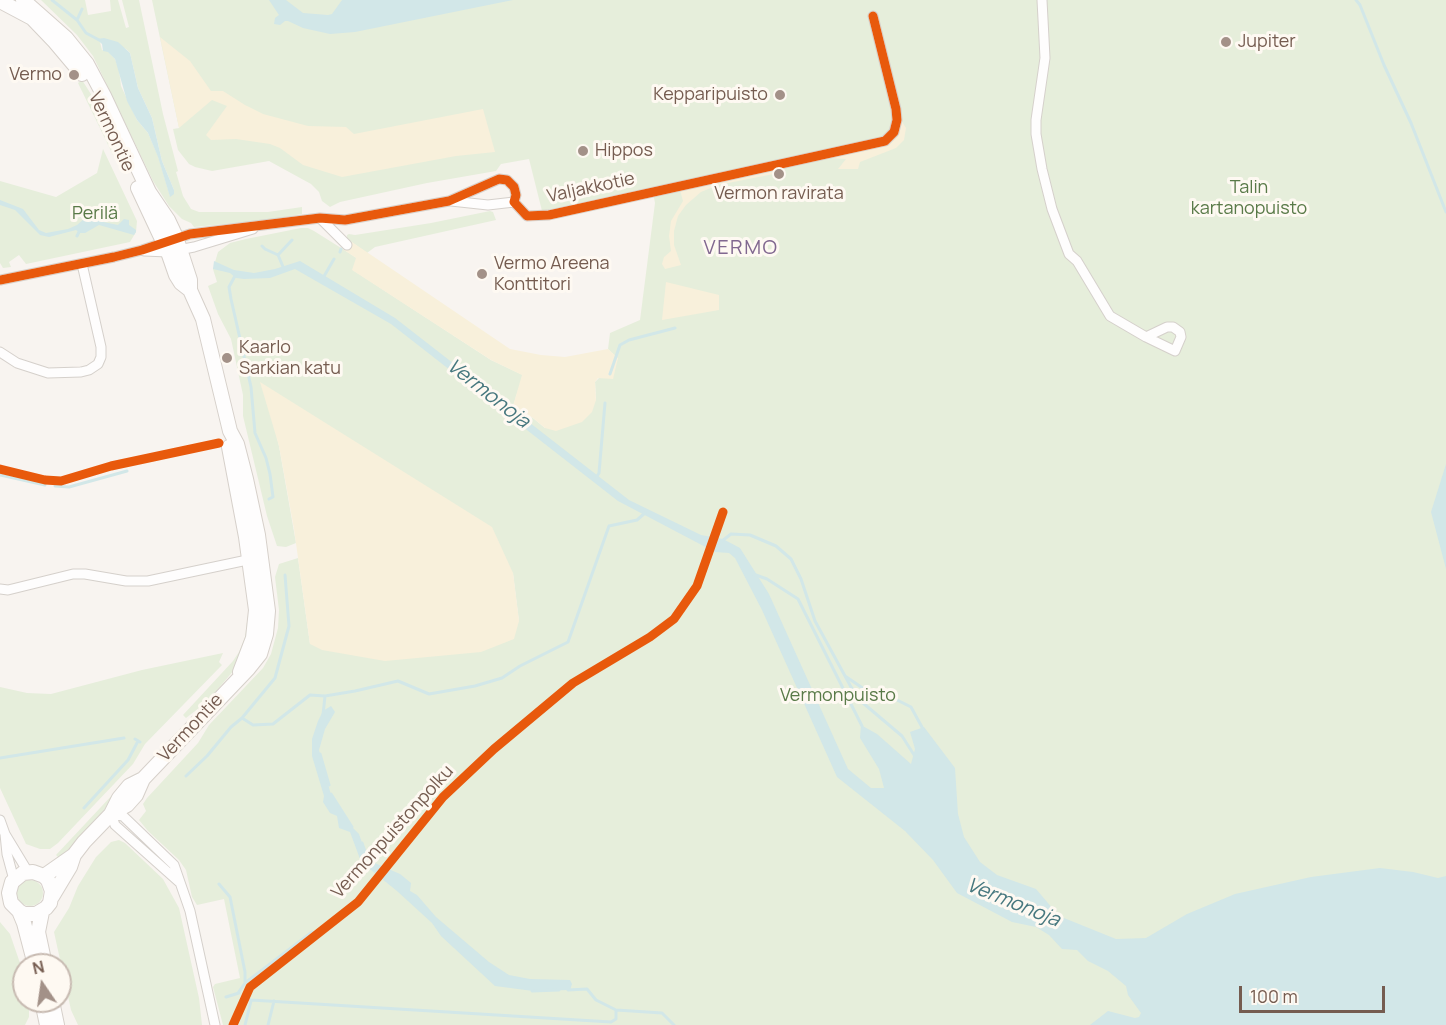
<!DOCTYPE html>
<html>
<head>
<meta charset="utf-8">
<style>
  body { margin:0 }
  #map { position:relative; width:1446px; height:1025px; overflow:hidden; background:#f8f4f0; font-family:Manrope,sans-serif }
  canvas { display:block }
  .north { position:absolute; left:12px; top:953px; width:60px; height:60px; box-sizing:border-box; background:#fef9f2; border:2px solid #c7bab1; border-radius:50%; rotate:347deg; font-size:16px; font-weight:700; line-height:24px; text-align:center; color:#755c50 }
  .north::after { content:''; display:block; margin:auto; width:21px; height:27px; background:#a39188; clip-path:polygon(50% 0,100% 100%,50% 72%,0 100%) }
  .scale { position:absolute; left:1239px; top:986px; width:146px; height:27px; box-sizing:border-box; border:3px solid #755c50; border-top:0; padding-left:8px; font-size:18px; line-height:21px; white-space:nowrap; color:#755c50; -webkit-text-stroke:4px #fef9f2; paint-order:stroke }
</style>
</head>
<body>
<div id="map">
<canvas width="1446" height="1025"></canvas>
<div class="north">N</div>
<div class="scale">100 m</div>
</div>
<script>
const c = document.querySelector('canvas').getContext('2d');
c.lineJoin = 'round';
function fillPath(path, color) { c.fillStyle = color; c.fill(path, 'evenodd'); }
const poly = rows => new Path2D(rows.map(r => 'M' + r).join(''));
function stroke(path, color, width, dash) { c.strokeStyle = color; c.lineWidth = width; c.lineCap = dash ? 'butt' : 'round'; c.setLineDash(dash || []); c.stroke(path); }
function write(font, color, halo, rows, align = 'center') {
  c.font = font + ' Manrope,sans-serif'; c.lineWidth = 6; c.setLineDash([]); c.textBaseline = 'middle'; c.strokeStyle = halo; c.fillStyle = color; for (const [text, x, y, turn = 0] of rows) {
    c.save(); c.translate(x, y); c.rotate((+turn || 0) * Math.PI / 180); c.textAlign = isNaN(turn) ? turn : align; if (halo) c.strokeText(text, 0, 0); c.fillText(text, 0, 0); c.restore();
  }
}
fillPath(poly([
  [41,0,85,0,88,15,111,11,110,0,118,0,126,28,129,27,122,0,139,0,163,114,178,171,176,172,183,196,191,209,199,212,268,212,302,207,302,214,267,220,194,227,191,223,182,219,169,206,153,181,93,56,77,35],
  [100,42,126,49,130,53,138,88,152,118,162,161,174,190,170,196,158,156,148,133,137,120,121,86,119,69,115,59,108,51,102,50],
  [152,0,1446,0,1446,933,1150,1025,223,1025,213,987,215,984,240,978,224,899,197,905,192,897,186,870,179,860,148,831,139,820,146,811,143,804,147,798,198,743,209,725,263,668,271,654,278,628,279,610,275,577,279,564,298,558,310,644,519,621,513,573,273,421,279,446,296,543,286,547,277,546,267,516,243,416,243,395,231,339,218,314,208,286,217,282,213,269,218,252,230,243,246,239,301,228,308,228,314,231,357,258,353,270,491,360,523,375,513,406,533,418,545,428,596,400,595,382,618,359,608,349,610,333,640,320,655,203,652,187,542,211,529,159,501,164,496,171,427,183,340,202,330,207,322,201,319,192,311,184,269,161,212,171,195,167,189,164,178,150,173,129,179,128],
  [82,80,96,102,117,153,113,155,78,83],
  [103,149,137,221,136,232,130,242,26,264,19,255,9,262,11,267,3,268,0,263,0,181,56,197,97,173],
  [490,211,493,212,496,220,375,247,367,253,347,239,347,235,349,234,355,235,431,223],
  [249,607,251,629,234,670,208,701,186,718,183,715,233,661,239,652,245,637],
  [223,653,219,662,222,665,145,744,133,764,58,843,50,849,40,849,26,844,0,788,0,687,27,693,51,694,142,670],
  [115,792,118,795,60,859,56,855],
  [119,840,125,843,163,879,179,908,199,998,202,1025,78,1025,71,1010,54,932,69,908,78,886,96,857,111,842],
  '17 893a13 13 0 1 1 26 0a13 13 0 1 1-26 0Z',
  [0,922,10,934,21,966,24,982,24,1001,28,1001,29,1005,29,1017,25,1025,0,1025]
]), '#e6eedb');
fillPath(poly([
  [160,37,190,61,211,91,223,91,245,105,263,114,308,126,346,127,354,134,483,109,495,152,456,156,342,177,303,165,280,148,270,144,236,139,211,140,206,135,227,106,212,100,179,128],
  [901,120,906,128,904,140,896,148,860,162,858,169,838,169,846,159,829,158,880,146],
  [782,169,784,172,718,185,701,192,686,205,678,216,674,231,674,245,681,265,665,269,662,264,664,257,671,251,669,236,671,221,683,201,680,190],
  [349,240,510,349,541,355,565,357,608,349,618,358,613,379,598,378,595,382,596,400,592,412,582,422,556,431,545,428,533,418,513,406,522,375,491,360,352,270,356,258,344,250],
  [666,282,719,295,719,310,662,320],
  [260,382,492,527,513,573,519,621,514,639,481,652,385,661,322,650,310,644,294,529,279,446]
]), '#f8f0db');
fillPath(poly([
  [269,0,286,0,303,13,328,15,332,14,342,0,513,0,355,32,330,34,303,28,288,21,285,21,280,25,274,24,275,18,279,15],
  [104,38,118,42,130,53,138,88,152,118,162,161,174,190,174,194,170,197,158,157,148,133,137,120,127,101,115,59,108,52,103,51,102,44,97,39],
  [0,200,23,209,39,230,46,233,68,229,77,225,84,219,89,219,118,225,124,219,129,220,129,225,136,230,136,232,134,235,99,225,85,233,80,233,76,230,49,237,40,235,15,210,0,205],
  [214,261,234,270,254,273,275,269,300,261,395,318,629,500,701,535,723,539,740,548,769,594,848,769,871,788,884,788,879,769,860,738,861,725,877,734,911,764,915,749,910,732,924,727,955,768,958,814,964,837,980,862,997,875,1036,889,1059,916,1116,939,1146,938,1187,914,1235,894,1311,877,1380,868,1413,872,1438,878,1446,876,1446,1025,1090,1025,1108,1011,1135,1018,1139,1017,1141,1013,1128,995,1126,986,1108,971,1088,961,1077,950,1062,949,1049,935,1036,927,1012,922,957,893,933,860,905,831,837,777,762,610,735,558,729,553,715,552,618,501,391,324,295,269,270,278,244,279,236,278,230,273,213,269],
  [1446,464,1446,569,1431,512],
  [331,706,335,712,325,729,319,750,331,795,352,827,359,834,368,860,400,874,411,883,410,891,417,895,436,917,489,962,509,975,530,979,570,980,572,984,570,990,533,991,495,986,441,936,432,923,397,891,371,870,363,867,350,832,339,828,337,816,330,813,323,802,324,796,312,756,312,739,318,721,323,711]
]), '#d2e7e8');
stroke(poly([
  [52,0,77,20,86,33,101,41],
  [1356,0,1360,5,1384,65,1411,123,1446,212],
  [77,20,82,9],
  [77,236,79,232],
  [262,246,265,249,278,255,284,269],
  [340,252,341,249],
  [278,255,292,240],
  [236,274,229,287,231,299,251,387,255,433,266,458,270,474,273,497,269,499],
  [323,278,334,259],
  [610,374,620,345,629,340,675,328],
  [0,475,45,485],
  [596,478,599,473,605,403],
  [55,486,69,487,127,471],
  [722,541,731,534,750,535,776,546,791,559,801,579,815,621,851,687,863,703,902,736,916,758],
  [753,574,767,579,798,599,862,726],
  [845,676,864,689,895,699,911,707,923,729],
  [323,715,325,696],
  [242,718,253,725,273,724,310,695,325,696,355,691,398,681,429,694,475,686,502,678,520,666,568,642,609,526,637,520,645,513],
  [135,739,140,742],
  [320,754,329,785],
  [0,758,124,738],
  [186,776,207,756,231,727,242,718,275,678,289,626,285,575],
  [331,794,352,827],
  [84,808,128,760,137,743],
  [362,843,368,860,374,865],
  [219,884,230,897,245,972,245,983],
  [568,990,587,989,596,1000,616,1010,662,1013,674,1025],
  [532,991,559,990],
  [238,993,245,983,312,932],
  [226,997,239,993],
  [249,999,251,1000,611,1022,616,1019,616,1010],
  [245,1025,251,1001],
  [268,1025,274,1001]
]), '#d2e7e8', 3);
const street = poly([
  [1042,0,1045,58,1036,120,1036,134,1042,169,1052,209,1069,254,1077,261,1110,316,1146,337,1175,351,1181,337,1180,332,1173,327,1167,327,1146,337],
  [451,201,488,205,514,202],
  [320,218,347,245],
  [144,251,168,252,194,247,253,229],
  [0,280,114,257,142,250,190,234,320,218,345,220,449,201,499,179,507,180,514,187,516,195,514,202,527,216,549,215,885,141,894,132,897,120,896,109,873,16],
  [0,352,17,363,48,373,81,372,89,370,98,364,101,357,101,347,82,264],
  [0,589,8,590,73,574,85,574,126,581,148,581,252,559],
  [0,820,5,834],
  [14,880,7,854,5,834,28,872],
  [179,882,115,825,111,814,123,816,174,865,190,911,215,1025]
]);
const secondary = poly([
  [23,0,66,38,87,64,104,96,149,192,168,220,176,237,190,280,190,290,203,319,230,431,237,444,246,479,258,535,268,611,266,634,260,654,248,669,143,779,136,795,127,805,111,814,84,842,74,855,70,867,52,897],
  [0,1,32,18,55,42,82,74],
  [138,188,168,252,176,275,181,283,190,290],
  [229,447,246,537,256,610,253,638,240,672],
  [111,814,119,798,129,786,143,779],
  [44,876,74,855],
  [19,911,24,914,36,914,46,908,50,903,52,891,48,880,44,876,33,872,23,873,12,882,9,893,11,903,19,911,24,923,35,965],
  [42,912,38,932,45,965],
  [42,1001,47,1025],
  [52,1001,57,1025]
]);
stroke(street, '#d5d0cb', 11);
stroke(secondary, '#d6d0ca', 16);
stroke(street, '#fefdfd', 9);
stroke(secondary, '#fefdfd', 14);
stroke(poly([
  [0,280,114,257,142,250,190,234,320,218,345,220,449,201,499,179,507,180,514,187,516,195,514,202,527,216,549,215,885,141,894,132,897,120,896,109,873,16],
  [0,469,45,480,61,481,111,466,219,443],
  [233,1025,250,987,358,902,443,797,494,749,573,683,650,637,674,619,697,586,723,512]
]), '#e8590c', 9);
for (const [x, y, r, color] of [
  [1226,42,6,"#a39188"],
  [74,75,6,"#a39188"],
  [780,95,6,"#a39188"],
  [583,151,6,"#a39188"],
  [779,174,6,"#a39188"],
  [482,274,6,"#a39188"],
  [227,358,6,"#a39188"]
]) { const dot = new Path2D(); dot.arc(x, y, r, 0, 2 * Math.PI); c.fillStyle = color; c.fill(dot); stroke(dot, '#fef9f2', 2); }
write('18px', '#755c50', '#fef9f2', [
  ["Jupiter",1238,42],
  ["Vermo",62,75,"right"],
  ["Kepparipuisto",768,95,"right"],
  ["Hippos",595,151],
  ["Vermon ravirata",779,194,"center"],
  ["Vermo Areena",494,264],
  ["Konttitori",494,285],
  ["Kaarlo",239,348],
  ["Sarkian katu",239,369]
], 'left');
write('18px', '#755c50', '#fef9f2', [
  ["Vermontie",111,132,65],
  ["Valjakkotie",591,188,-12],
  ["Vermontie",191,728,-47],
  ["Vermonpuistonpolku",393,832,-48]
]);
write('18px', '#597a48', '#fef9f2', [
  ["Talin",1249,188],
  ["kartanopuisto",1249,209],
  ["Perilä",95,214],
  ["Vermonpuisto",838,696]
]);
c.letterSpacing = '1.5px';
write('20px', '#816890', '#fef9f2', [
  ["VERMO",741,248]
]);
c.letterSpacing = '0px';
write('italic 20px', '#47787f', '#fef9f2', [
  ["Vermonoja",488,394,38],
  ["Vermonoja",1013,903,22]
]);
</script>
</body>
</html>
